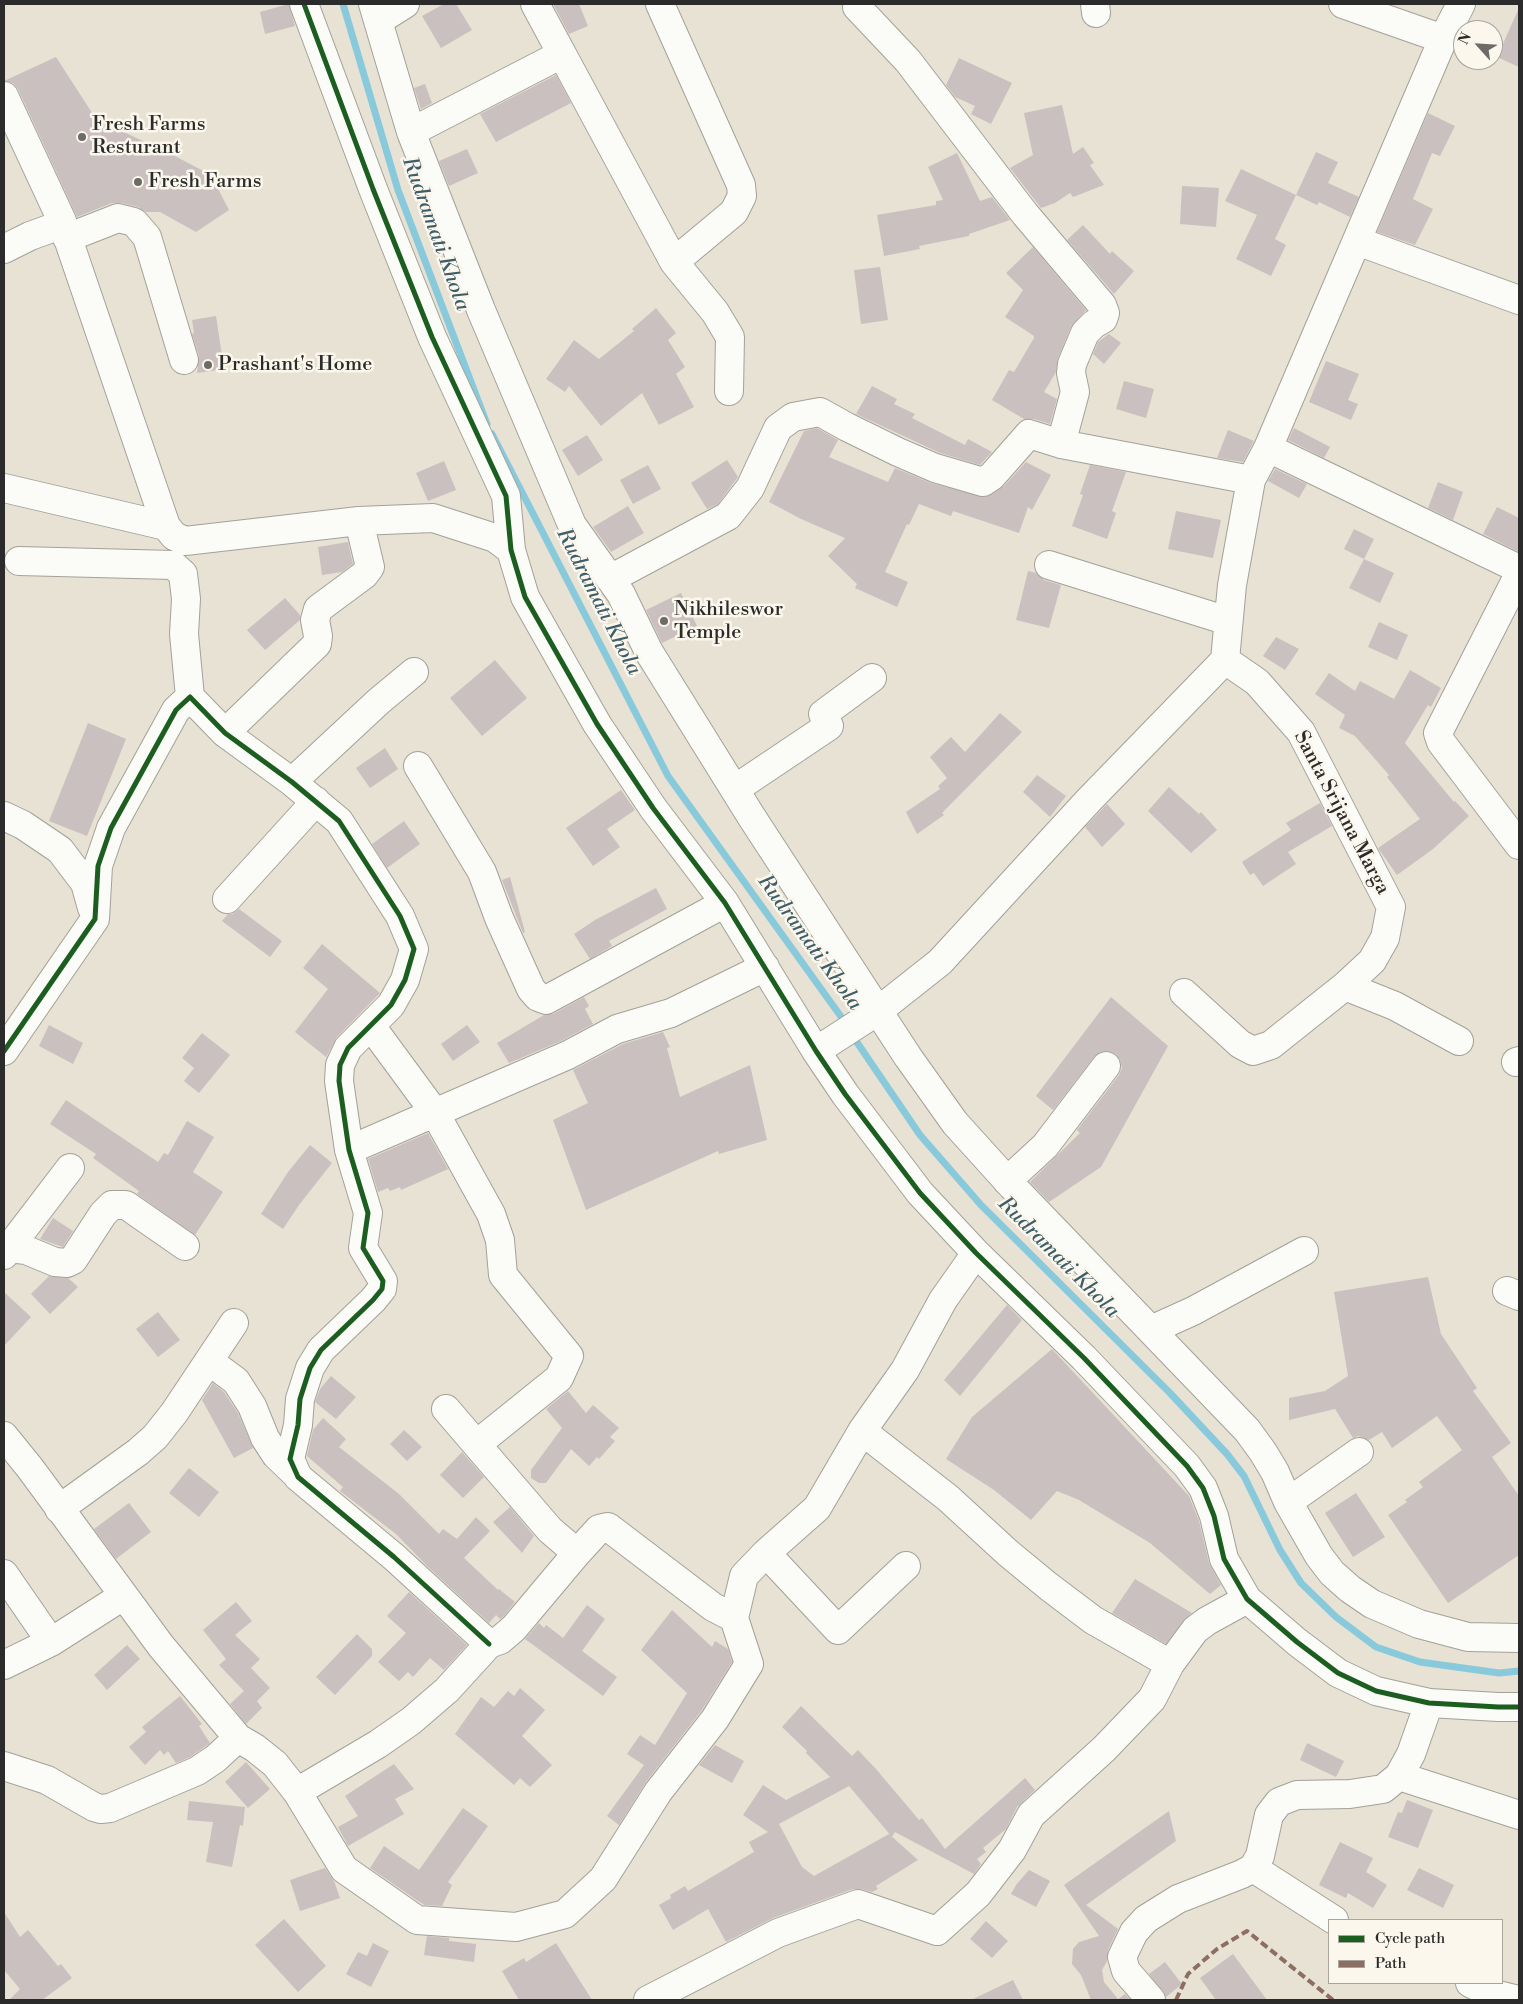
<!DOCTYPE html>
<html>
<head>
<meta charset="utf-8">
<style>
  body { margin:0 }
  #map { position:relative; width:1523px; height:2004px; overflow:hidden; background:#e7e2d3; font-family:"Libre Bodoni",serif }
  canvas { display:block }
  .frame { position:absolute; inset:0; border:5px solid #2b2b2b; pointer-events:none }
  .legend { position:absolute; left:1328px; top:1919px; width:175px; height:65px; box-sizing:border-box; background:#fbf7ec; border:1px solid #a8a59f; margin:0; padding:6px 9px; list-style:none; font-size:15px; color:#2b2b2b }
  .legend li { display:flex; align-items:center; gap:10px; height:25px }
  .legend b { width:25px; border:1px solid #a8a59f }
  .north { position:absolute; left:1453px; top:20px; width:50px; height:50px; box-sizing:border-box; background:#fbf7ec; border:1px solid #a8a59f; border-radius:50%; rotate:296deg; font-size:14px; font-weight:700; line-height:20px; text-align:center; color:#2b2b2b }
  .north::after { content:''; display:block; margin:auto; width:18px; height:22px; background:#6d6b66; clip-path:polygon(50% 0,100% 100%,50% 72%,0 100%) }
</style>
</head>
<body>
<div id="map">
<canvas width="1523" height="2004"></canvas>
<div class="frame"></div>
<ul class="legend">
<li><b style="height:6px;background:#1b5e20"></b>Cycle path</li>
<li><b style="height:6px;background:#8d6e63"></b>Path</li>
</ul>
<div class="north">N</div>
</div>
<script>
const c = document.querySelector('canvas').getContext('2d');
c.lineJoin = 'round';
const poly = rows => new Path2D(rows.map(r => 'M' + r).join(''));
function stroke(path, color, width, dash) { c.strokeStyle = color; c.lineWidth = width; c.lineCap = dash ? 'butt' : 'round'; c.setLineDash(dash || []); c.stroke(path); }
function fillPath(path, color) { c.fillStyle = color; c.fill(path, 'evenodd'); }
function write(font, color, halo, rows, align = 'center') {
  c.font = font + ' "Libre Bodoni",serif'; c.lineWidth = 5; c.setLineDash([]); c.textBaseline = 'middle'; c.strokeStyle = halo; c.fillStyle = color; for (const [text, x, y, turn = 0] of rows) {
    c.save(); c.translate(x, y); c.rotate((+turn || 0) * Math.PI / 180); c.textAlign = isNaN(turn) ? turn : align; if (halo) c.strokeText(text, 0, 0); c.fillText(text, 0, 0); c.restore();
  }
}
stroke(poly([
  [343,4,398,190,487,424],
  [492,434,668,776,847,1025],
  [852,1035,920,1135,981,1205,1170,1393,1227,1454,1244,1476,1280,1550,1301,1583,1336,1617,1376,1647,1420,1662,1499,1673,1519,1671]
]), '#88c9db', 7);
fillPath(poly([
  [289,4,295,26,265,34,260,12],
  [444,4,456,4,472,30,441,48,422,16],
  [553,4,579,4,588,26,569,34],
  [1519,8,1519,67,1497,57],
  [56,57,96,119,175,156,211,175,229,210,196,232,160,212,146,212,138,207,122,203,112,203,77,217,18,89,13,83,4,81],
  [959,58,1012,83,991,124,971,114,975,106,955,97,946,85],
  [556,75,571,103,496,142,480,114],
  [425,84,432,103,421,109,414,88],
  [1062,105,1073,154,1083,147,1094,163,1090,165,1104,185,1073,197,1070,193,1055,203,1041,208,1010,168,1033,155,1024,113],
  [1428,113,1455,126,1440,156,1432,153,1413,199,1433,209,1415,245,1377,232],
  [467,149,478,173,449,186,439,161],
  [1316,152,1338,162,1328,183,1359,197,1350,217,1319,202,1317,205,1296,195],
  [957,153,980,201,992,197,1010,220,969,234,969,236,919,246,920,249,884,256,877,215,936,205,936,201,943,200,928,167],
  [1241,169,1296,195,1275,239,1286,245,1271,276,1236,259,1257,215,1225,201],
  [1182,186,1219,188,1216,227,1180,224],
  [1083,225,1110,254,1112,251,1134,271,1114,294,1067,240],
  [1033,247,1086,310,1071,327,1058,358,1056,372,1044,392,1057,399,1050,424,1034,419,1024,419,992,400,1009,370,1014,372,1034,338,1034,336,1005,317,1023,290,1006,273],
  [880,267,888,320,861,324,854,270],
  [656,308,676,333,668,340,685,367,676,374,694,407,659,425,642,393,601,426,569,386,565,392,546,379,574,340,599,359,634,331,632,329],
  [216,316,224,369,197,373,199,356,192,334,194,333,192,320],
  [1109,334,1121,343,1104,364,1093,354,1098,342],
  [1326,361,1359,374,1348,400,1358,404,1351,420,1309,402],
  [1124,381,1154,389,1146,418,1116,409],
  [872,386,897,399,894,404,915,414,912,418,965,445,968,439,992,452,980,465,940,453,856,414],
  [817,428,838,440,829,457,888,482,895,468,931,483,985,497,1004,486,1026,462,1051,475,1032,510,1028,507,1019,533,953,511,951,516,919,504,909,525,907,524,885,572,908,582,897,607,855,588,857,584,828,556,845,538,801,519,769,502,804,431],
  [1294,428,1330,447,1324,458,1288,440],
  [1228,430,1254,441,1243,462,1217,458],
  [587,435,603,460,578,476,562,450],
  [727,460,738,477,718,504,707,509,691,483],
  [444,461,456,490,428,501,416,473],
  [648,465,661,489,633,504,620,480],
  [1090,465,1126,472,1112,511,1116,513,1107,539,1072,526,1083,495,1080,494],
  [1275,469,1307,484,1299,498,1268,481],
  [1438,482,1463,492,1453,520,1428,508],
  [628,506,644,533,611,552,593,527],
  [1497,507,1519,518,1519,552,1483,534],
  [1176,511,1221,520,1213,558,1168,549],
  [1354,529,1374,539,1364,559,1344,549],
  [348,542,353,564,342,572,322,575,318,547],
  [1364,559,1394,573,1380,603,1349,588],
  [1028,571,1036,573,1044,580,1061,585,1049,628,1016,620],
  [681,593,697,626,662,643,646,610],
  [285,598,300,615,300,620,265,650,247,630],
  [1379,622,1408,635,1397,660,1368,647],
  [1276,637,1299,649,1285,670,1263,656],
  [495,660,527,698,482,736,450,698],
  [1410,670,1441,688,1431,707,1428,705,1405,743,1454,802,1455,801,1469,816,1433,849,1397,875,1378,848,1420,819,1387,777,1389,775,1355,736,1339,728,1345,715,1315,694,1329,673,1355,691,1360,681,1394,699],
  [1000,713,1022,732,942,813,944,815,917,834,906,812,940,789,938,786,947,778,930,757,951,737,965,752],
  [88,723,126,739,87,836,49,821],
  [385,748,398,769,370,788,356,768],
  [1037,775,1066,796,1050,817,1023,792],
  [1169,787,1199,814,1201,812,1217,830,1191,853,1148,811],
  [621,790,635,810,607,829,620,847,593,866,566,828],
  [1320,803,1332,826,1288,852,1296,864,1263,886,1254,873,1250,875,1242,862,1291,830,1286,823],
  [1107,804,1125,824,1102,847,1085,827],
  [404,821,420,844,387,868,372,844],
  [510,877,525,932,523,933,502,880],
  [656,888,667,909,609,941,612,946,590,959,574,934,595,920],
  [239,909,282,941,270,957,222,921,228,914,232,914],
  [322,944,380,993,337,1037,326,1057,295,1032,328,989,303,968],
  [584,997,589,1006,585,1009,593,1024,561,1041,509,1063,497,1043,544,1015,553,1014],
  [1111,997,1168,1046,1101,1167,1049,1202,1030,1182,1080,1133,1077,1130,1119,1075,1122,1068,1120,1060,1116,1054,1108,1051,1100,1052,1094,1057,1053,1110,1036,1096],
  [49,1025,83,1043,73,1064,39,1046],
  [467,1025,480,1042,453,1061,441,1044],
  [663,1032,670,1047,667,1048,680,1097,750,1065,767,1140,719,1154,718,1151,586,1210,553,1120,588,1103,573,1070,623,1044],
  [202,1033,230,1055,199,1093,184,1081,194,1068,182,1058],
  [66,1100,158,1162,164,1153,168,1155,187,1121,214,1137,193,1172,223,1192,195,1235,137,1194,139,1191,93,1158,96,1154,50,1124],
  [428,1133,448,1169,401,1190,400,1187,390,1191,388,1188,378,1192,368,1159],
  [310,1145,332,1163,299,1205,283,1229,261,1214,288,1172],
  [53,1218,73,1231,63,1247,40,1239],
  [49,1276,68,1278,78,1287,50,1314,31,1294],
  [1428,1277,1441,1334,1477,1388,1473,1391,1511,1443,1492,1457,1519,1496,1519,1555,1448,1603,1388,1515,1407,1502,1405,1500,1423,1487,1419,1482,1462,1450,1437,1416,1392,1448,1382,1432,1369,1440,1358,1436,1353,1438,1335,1409,1289,1420,1289,1398,1325,1391,1348,1376,1334,1292],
  [4,1292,31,1317,4,1346],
  [1007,1305,1022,1320,960,1396,944,1380],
  [158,1312,180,1340,158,1357,136,1329],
  [1052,1349,1189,1496,1199,1521,1209,1563,1221,1585,1210,1594,1150,1543,1079,1500,1057,1491,1031,1520,994,1490,946,1459,972,1417],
  [331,1376,356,1397,336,1419,315,1402,320,1389],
  [213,1383,224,1392,238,1413,253,1448,234,1458,202,1400],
  [568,1391,586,1413,593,1405,619,1428,610,1437,615,1441,599,1459,597,1457,589,1466,571,1449,546,1483,539,1483,531,1478,531,1470,562,1428,546,1409],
  [323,1418,346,1439,339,1447,399,1494,439,1534,443,1529,457,1539,476,1517,490,1531,464,1558,498,1590,499,1589,515,1602,503,1617,500,1619,496,1615,489,1623,427,1566,396,1534,340,1491,343,1487,307,1456,313,1430],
  [404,1430,422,1447,407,1461,390,1444],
  [462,1452,484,1477,463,1498,440,1475],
  [189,1468,219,1492,199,1517,169,1493],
  [1356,1493,1385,1537,1353,1557,1325,1513],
  [129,1503,151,1532,116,1559,94,1529],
  [510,1507,534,1536,522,1553,493,1522],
  [1135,1579,1192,1613,1183,1621,1166,1644,1112,1613],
  [409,1592,467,1645,444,1670,430,1658,413,1677,408,1672,399,1681,378,1662,406,1633,387,1616],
  [236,1602,252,1621,235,1635,260,1659,251,1668,270,1688,257,1701,262,1708,246,1724,230,1704,244,1691,219,1665,226,1659,203,1630],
  [587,1605,605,1619,582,1651,617,1677,603,1696,525,1639,539,1623,544,1628,546,1625,563,1638],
  [672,1610,712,1647,715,1641,728,1649,732,1662,702,1710,646,1782,619,1825,607,1816,644,1765,627,1754,640,1735,655,1745,687,1693,641,1650],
  [357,1634,372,1649,372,1656,335,1695,316,1677],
  [127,1645,140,1659,107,1690,94,1675],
  [520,1688,545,1710,522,1736,552,1765,530,1787,520,1778,514,1785,455,1734,481,1697,494,1707,508,1691,514,1696],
  [180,1696,202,1724,199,1726,210,1743,190,1757,176,1763,168,1751,164,1755,160,1750,145,1765,129,1747,146,1732,142,1727],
  [801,1706,852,1756,858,1750,876,1769,919,1820,922,1818,945,1849,1025,1778,1035,1790,1017,1807,1006,1829,983,1848,986,1852,977,1859,981,1864,974,1874,895,1832,892,1837,849,1786,779,1824,802,1867,814,1876,889,1834,918,1860,876,1886,878,1889,872,1892,862,1889,853,1889,773,1918,726,1942,708,1909,673,1930,659,1905,671,1898,670,1895,685,1886,688,1891,754,1852,749,1842,768,1832,743,1815,763,1785,786,1800,830,1777,806,1753,807,1751,782,1727],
  [1307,1743,1344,1761,1336,1777,1300,1760],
  [715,1745,744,1761,732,1783,699,1765],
  [246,1762,270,1789,248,1808,225,1782],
  [394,1764,414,1789,395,1799,404,1814,348,1846,338,1827,358,1816,345,1796],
  [1407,1800,1433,1810,1418,1848,1388,1837,1398,1812,1402,1813],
  [189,1801,245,1807,243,1826,240,1825,232,1867,206,1862,213,1822,187,1820],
  [463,1808,488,1826,448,1882,452,1885,442,1906,425,1905,418,1901,370,1868,384,1846,419,1870],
  [1169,1811,1176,1841,1086,1905,1118,1929,1108,1950,1107,1961,1102,1970,1104,1982,1118,1999,1125,1994,1131,2000,1091,2000,1081,1975,1072,1964,1073,1949,1079,1942,1099,1936,1064,1885],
  [1340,1842,1373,1858,1366,1872,1387,1885,1373,1908,1348,1893,1346,1898,1319,1885],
  [325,1868,334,1881,340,1898,300,1911,290,1880],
  [1419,1868,1454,1885,1443,1908,1407,1890],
  [1029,1870,1050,1881,1036,1907,1011,1894,1016,1885],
  [4,1912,20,1937,28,1930,58,1966,61,1964,72,1978,42,2000,9,2000,20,1989,4,1970],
  [284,1919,326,1966,298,1992,255,1945],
  [986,1921,1008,1941,992,1958,970,1939],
  [427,1936,449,1938,449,1941,476,1944,474,1962,424,1955],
  [373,1943,389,1951,371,1987,346,1974,358,1952,367,1956],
  [556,1943,592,2000,519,2000,502,1971,524,1958,526,1962],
  [1233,1954,1267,2000,1216,2000,1200,1978],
  [1165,1962,1182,1984,1166,1997,1149,1974],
  [1013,1980,1023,2000,971,2000]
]), '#cac0bf');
const minor = poly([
  [304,4,373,189,432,337,506,496,511,550,525,597,597,724,653,808,725,903,816,1051,845,1094,920,1193,976,1253,1084,1358,1187,1466,1203,1488,1214,1516,1224,1559,1247,1599,1297,1642,1338,1673,1376,1691,1429,1703,1498,1707,1519,1707],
  [373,4,411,132,481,310,572,525,621,594,649,652,751,816,908,1057,955,1123,1012,1186,1247,1430,1263,1452,1275,1472,1288,1502,1319,1556,1332,1573,1350,1589,1372,1604,1419,1624,1468,1637,1519,1638],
  [1095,4,1096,13],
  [1343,4,1443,39],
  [857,7,908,61,1025,214,1102,305,1105,313,1103,319,1094,324,1085,333,1072,364,1071,373,1075,392,1061,444],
  [378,21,405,4],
  [562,54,674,262,734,212,742,196,741,185,660,4],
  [4,96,62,221,166,526,174,536,185,541,359,521,433,518,495,538,511,550],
  [411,132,562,54,535,4],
  [67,238,118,218,134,222,147,237,184,360],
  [1357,241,1519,300],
  [4,249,30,236,63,224],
  [674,262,715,312,730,337,729,391],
  [1268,448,1519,569],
  [4,488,166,526],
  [19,561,173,565,183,574,186,599,184,634,190,697],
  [1049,565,1228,621],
  [1519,574,1438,733,1441,742,1519,845],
  [610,579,728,516,750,488,778,428,793,417,820,412,847,427,898,452,935,468,983,482,992,476,1029,434,1061,444,1251,480,1268,448,1443,39,1461,4],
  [225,733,317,644,318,636,315,620,318,609,364,575,370,567,359,521],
  [418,766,482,872,499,918,531,989,538,997,546,1000,725,903],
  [292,782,379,701,414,672],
  [735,789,829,726,823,714,872,678],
  [4,816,23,825,60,850,85,883,92,908],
  [227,899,316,801],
  [1345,986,1395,1006,1459,1041],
  [1184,993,1240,1044,1253,1051,1271,1045,1345,986,1372,961,1385,938,1391,907,1301,732,1257,682,1225,660],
  [371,1026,435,1113,491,1214,500,1240,503,1275,569,1356,559,1378,477,1444],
  [4,1051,95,919,98,866,111,828,176,710,190,697,225,733,292,782,339,821,400,916,414,949,405,980,391,1005,348,1048,340,1065,339,1081,349,1150,368,1213,363,1248,383,1281,382,1289,373,1300,321,1350,310,1368,300,1399,298,1425,290,1459,298,1477,394,1557,489,1644],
  [816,1051,878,1011,940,962,1089,800,1225,660,1232,585,1251,480],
  [1516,1062,1519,1061],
  [349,1150,568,1055,617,1029,671,1013,765,967],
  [1007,1181,1045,1146,1106,1066],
  [9,1248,70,1168],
  [4,1255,9,1248,26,1250,55,1262,67,1263,73,1260,103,1214,112,1205,126,1205,185,1246],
  [1507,1291,1519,1296],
  [1151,1330,1193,1311,1304,1251],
  [209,1361,236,1381,252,1406,265,1438,276,1455,298,1476],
  [446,1409,550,1530,577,1553],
  [862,1431,948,1498,1008,1553,1048,1586,1093,1620,1170,1664],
  [4,1436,30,1468,161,1646,238,1738,255,1748,275,1764,297,1792,344,1869,417,1920,516,1927,565,1914,603,1879,658,1792,715,1719,749,1664,734,1618,744,1576,766,1553,817,1508,862,1431,905,1370,943,1300,976,1253],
  [1288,1502,1359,1452],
  [59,1509,138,1452,155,1437,174,1413,234,1323],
  [766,1553,838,1630,906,1566],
  [4,1574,51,1642],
  [4,1665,51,1642,123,1596],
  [4,1766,47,1780,94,1807,101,1809,110,1808,197,1771,215,1759,238,1738],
  [1399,1776,1519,1815],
  [297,1792,378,1744,411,1721,447,1690,489,1644,500,1640,514,1628,577,1553,599,1529,608,1527,713,1607,734,1618],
  [1253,1868,1334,1920],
  [1470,1983,1490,1993,1519,2000],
  [648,2000,778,1933,858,1904,937,1931,978,1894,1012,1850,1031,1815,1104,1749,1152,1699,1170,1664,1195,1630,1207,1621,1247,1599],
  [1151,2000,1126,1971,1122,1957,1134,1932,1146,1919,1178,1899,1242,1874,1253,1868,1260,1856,1269,1815,1279,1802,1297,1795,1350,1794,1383,1789,1399,1776,1411,1754,1429,1703]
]);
stroke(minor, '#a3a198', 30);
stroke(minor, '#fbfbf8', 28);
stroke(poly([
  [1176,2000,1188,1974,1217,1949,1247,1931,1333,2000]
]), '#8d6e63', 4, [8, 4]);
stroke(poly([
  [304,4,373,189,432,337,506,496,511,550,525,597,597,724,653,808,725,903,816,1051,845,1094,920,1193,976,1253,1084,1358,1187,1466,1203,1488,1214,1516,1224,1559,1247,1599,1297,1642,1338,1673,1376,1691,1429,1703,1498,1707,1519,1707],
  [4,1051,95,919,98,866,111,828,176,710,190,697,225,733,292,782,339,821,400,916,414,949,405,980,391,1005,348,1048,340,1065,339,1081,349,1150,368,1213,363,1248,383,1281,382,1289,373,1300,321,1350,310,1368,300,1399,298,1425,290,1459,298,1477,394,1557,489,1644]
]), '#1b5e20', 5);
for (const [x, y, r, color] of [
  [82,137,5,"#6d6b66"],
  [138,182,5,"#6d6b66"],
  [208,365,5,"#6d6b66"],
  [664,621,5,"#6d6b66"]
]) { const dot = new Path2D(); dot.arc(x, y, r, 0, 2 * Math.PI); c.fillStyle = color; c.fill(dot); stroke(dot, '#fbf7ec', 2); }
write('20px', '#2b2b2b', '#fbf7ec', [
  ["Fresh Farms",92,125],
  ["Resturant",92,148],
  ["Fresh Farms",148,182],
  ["Prashant's Home",218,365],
  ["Nikhileswor",674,610],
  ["Temple",674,633]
], 'left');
write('20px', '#2b2b2b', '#fbf7ec', [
  ["Santa Srijana Marga",1341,813,62]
]);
write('italic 21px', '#3e5e6a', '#fbf7ec', [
  ["Rudramati Khola",435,234,70],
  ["Rudramati Khola",598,602,63],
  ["Rudramati Khola",809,943,54],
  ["Rudramati Khola",1058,1258,45]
]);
</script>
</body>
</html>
